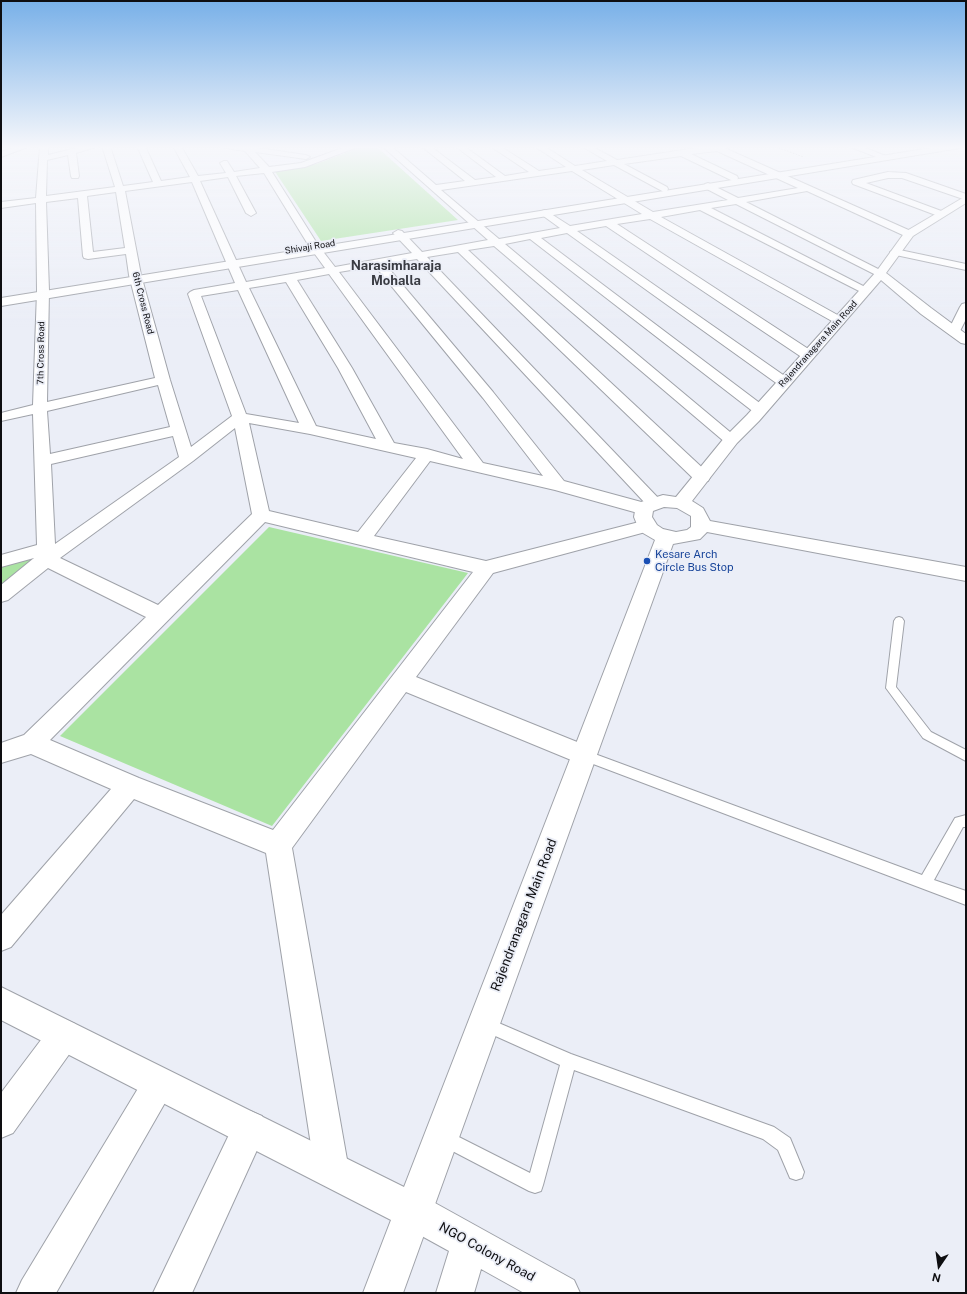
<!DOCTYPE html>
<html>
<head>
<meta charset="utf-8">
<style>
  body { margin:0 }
  #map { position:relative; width:967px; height:1294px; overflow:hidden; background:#ebeef7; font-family:"Public Sans",sans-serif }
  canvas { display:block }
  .frame { position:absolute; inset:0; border:2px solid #0e0e11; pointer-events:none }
  .north { position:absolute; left:919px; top:1246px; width:40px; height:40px; -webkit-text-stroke:3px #ebeef7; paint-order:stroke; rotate:193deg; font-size:11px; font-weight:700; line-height:16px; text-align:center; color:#0e0e11 }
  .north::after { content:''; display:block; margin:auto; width:14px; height:18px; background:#0e0e11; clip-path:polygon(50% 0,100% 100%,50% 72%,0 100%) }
</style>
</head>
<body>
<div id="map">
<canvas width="967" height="1294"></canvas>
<div class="frame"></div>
<div class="north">N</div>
</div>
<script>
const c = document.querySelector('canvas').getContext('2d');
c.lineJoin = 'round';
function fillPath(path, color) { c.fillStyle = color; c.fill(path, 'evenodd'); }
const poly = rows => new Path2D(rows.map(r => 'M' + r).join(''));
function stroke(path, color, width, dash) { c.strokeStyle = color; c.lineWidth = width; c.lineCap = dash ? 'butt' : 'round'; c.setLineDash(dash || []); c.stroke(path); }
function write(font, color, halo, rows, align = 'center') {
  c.font = font + ' "Public Sans",sans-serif'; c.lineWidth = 3.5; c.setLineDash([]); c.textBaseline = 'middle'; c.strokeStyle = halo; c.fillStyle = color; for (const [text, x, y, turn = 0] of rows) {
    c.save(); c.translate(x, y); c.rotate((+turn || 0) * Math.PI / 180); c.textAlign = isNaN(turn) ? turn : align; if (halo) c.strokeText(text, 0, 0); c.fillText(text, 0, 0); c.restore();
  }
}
fillPath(poly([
  [364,146,376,146,458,220,321,241,274,170,316,164],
  [269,527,468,573,272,826,60,736],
  [40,556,1,586,1,566]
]), '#aae3a2');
const service = poly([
  [899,617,902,618,904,621,896,687,931,732,966,750,966,761,923,738,886,688,894,621,896,618,899,617],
  [584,750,922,875,955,818,966,815,966,827,963,827,934,880,966,891,966,905,580,759,578,755,580,751,584,750],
  [487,1018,571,1054,774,1127,790,1138,804,1172,802,1178,796,1180,790,1178,778,1150,763,1139,574,1070,543,1185,541,1191,535,1193,529,1191,439,1144,437,1138,439,1132,445,1130,530,1173,560,1065,482,1030,480,1025,482,1020,487,1018]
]);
const minor = poly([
  [18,146,30,146,1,157,1,152,18,146],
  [40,146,48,146,48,155,85,146,99,146,76,153,79,176,78,178,72,178,71,176,68,155,47,160,46,196,115,187,102,146,110,146,123,186,153,182,137,146,145,146,161,181,190,177,173,146,181,146,198,176,226,173,220,163,224,161,227,161,234,172,260,168,245,151,225,148,221,146,244,146,306,155,310,157,306,159,255,152,269,167,301,163,348,146,360,146,305,167,272,172,318,245,335,267,412,253,393,233,398,230,402,231,422,252,488,240,382,146,391,146,436,185,465,181,421,146,430,146,475,180,496,177,455,146,464,146,505,176,529,172,490,146,500,146,539,171,566,167,534,146,544,146,575,166,607,161,581,146,591,146,617,160,709,146,720,146,913,232,914,234,909,237,905,236,807,191,746,202,884,272,886,274,884,276,880,277,736,204,711,208,869,289,871,291,869,293,865,294,700,210,661,217,843,318,845,321,843,324,839,325,650,219,617,224,813,352,815,355,813,358,808,359,803,358,606,226,577,231,789,379,791,382,789,385,784,386,779,385,567,233,541,238,765,407,767,410,765,413,760,414,755,413,530,239,505,244,736,437,739,440,736,443,731,445,726,443,494,246,468,250,708,473,710,477,708,481,702,482,696,481,458,252,427,257,663,503,660,507,653,508,651,513,645,515,555,490,430,461,374,536,486,561,647,520,653,522,656,526,653,530,493,573,416,677,592,748,596,755,592,762,584,766,576,762,406,692,292,848,349,1171,344,1183,332,1188,320,1183,315,1171,266,853,134,799,11,947,1,951,1,915,111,789,31,754,1,763,1,743,24,735,146,617,48,568,8,600,1,602,1,585,34,558,1,567,1,555,37,545,33,414,1,421,1,413,33,405,37,291,36,203,1,208,1,202,36,198,40,146],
  [717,151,798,188,738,198,708,183,705,184,704,186,705,188,728,200,653,212,582,170,614,165,664,192,667,191,668,189,667,187,624,164,681,156,731,180,737,180,738,178,737,176,691,154,717,151],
  [572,171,642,214,570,226,545,210,542,211,540,213,542,215,560,228,499,239,441,190,572,171],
  [264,173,309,246,325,268,246,282,200,181,228,177,246,213,251,216,256,213,236,176,264,173],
  [192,182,235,283,194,290,190,292,188,294,232,416,191,447,170,380,141,275,125,191,192,182],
  [116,192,125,248,93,252,87,196,116,192],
  [78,198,83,256,84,258,88,259,126,254,129,275,155,378,47,402,49,291,46,202,78,198],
  [417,259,645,503,564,481,493,392,385,264,417,259],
  [375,266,483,398,543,476,483,463,339,272,375,266],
  [329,274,463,459,427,449,394,443,352,368,297,280,329,274],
  [286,282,338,368,376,439,316,426,249,288,286,282],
  [238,290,299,423,246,414,201,296,238,290],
  [158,385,170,427,50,454,47,411,158,385],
  [249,423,310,434,416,458,358,532,269,511,249,423],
  [235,428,252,514,158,605,60,558,193,461,235,428],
  [173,436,179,457,55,544,51,464,173,436],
  [265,522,473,572,273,830,139,778,50,740,265,522],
  [848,146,860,146,891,158,887,160,884,160,848,146],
  [888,172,906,173,966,194,966,200,902,178,888,178,866,183,944,212,946,214,941,217,853,184,852,182,853,180,888,172],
  [895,249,966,264,966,270,891,254,890,252,895,249],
  [966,303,966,319,960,331,958,334,950,334,948,331,960,307,962,304,966,303],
  [64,1019,75,1024,80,1035,75,1046,13,1133,1,1138,1,1093,53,1024,64,1019],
  [159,1067,170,1072,175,1083,170,1094,56,1293,16,1293,22,1280,148,1072,159,1067],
  [250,1111,262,1116,267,1128,192,1293,153,1293,238,1116,250,1111],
  [413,1193,426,1198,574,1280,580,1293,524,1293,481,1269,474,1293,436,1293,449,1251,400,1224,395,1211,400,1198,413,1193]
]);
const tertiary = poly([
  [943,146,964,146,960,148,1,306,1,298,943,146],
  [966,196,966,203,913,236,886,273,931,308,966,334,966,344,961,343,921,314,881,280,759,421,737,443,692,501,703,508,710,521,966,567,966,581,707,532,700,539,673,544,403,1293,363,1293,391,1220,1,1020,1,987,404,1187,655,540,643,533,638,527,634,517,635,511,641,502,663,495,676,497,725,437,747,415,876,272,905,232,966,196],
  [664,507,677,508,691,516,691,527,687,530,676,532,663,529,657,525,652,517,653,511,664,507]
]);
stroke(service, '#9fa2a9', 2);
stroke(minor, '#9fa2a9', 2);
stroke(tertiary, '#9fa2a9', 2);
stroke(poly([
  [773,146,804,157]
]), '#77797e', 1, [1.5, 1.5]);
fillPath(service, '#fff');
fillPath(minor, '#fff');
fillPath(tertiary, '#fff');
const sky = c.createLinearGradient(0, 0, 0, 327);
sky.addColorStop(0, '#78b0e8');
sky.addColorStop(0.45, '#f6f7fb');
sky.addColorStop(1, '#f6f7fb00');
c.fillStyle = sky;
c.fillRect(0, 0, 967, 327);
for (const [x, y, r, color] of [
  [647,561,4,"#1a4fb4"]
]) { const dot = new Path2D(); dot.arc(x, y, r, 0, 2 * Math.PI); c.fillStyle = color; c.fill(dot); stroke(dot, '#ebeef7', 1.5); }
write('9px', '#0e0e11', '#ebeef7', [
  ["Shivaji Road",310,247,-9],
  ["6th Cross Road",143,303,76],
  ["Rajendranagara Main Road",818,344,-48],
  ["7th Cross Road",41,353,-89]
]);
write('11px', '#164399', '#ebeef7', [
  ["Kesare Arch",655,555],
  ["Circle Bus Stop",655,568]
], 'left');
write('bold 13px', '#393b42', '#ebeef7', [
  ["Narasimharaja",396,266],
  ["Mohalla",396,281]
]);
write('13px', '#0e0e11', '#ebeef7', [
  ["Rajendranagara Main Road",524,915,-69],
  ["NGO Colony Road",487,1252,29]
]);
</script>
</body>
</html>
